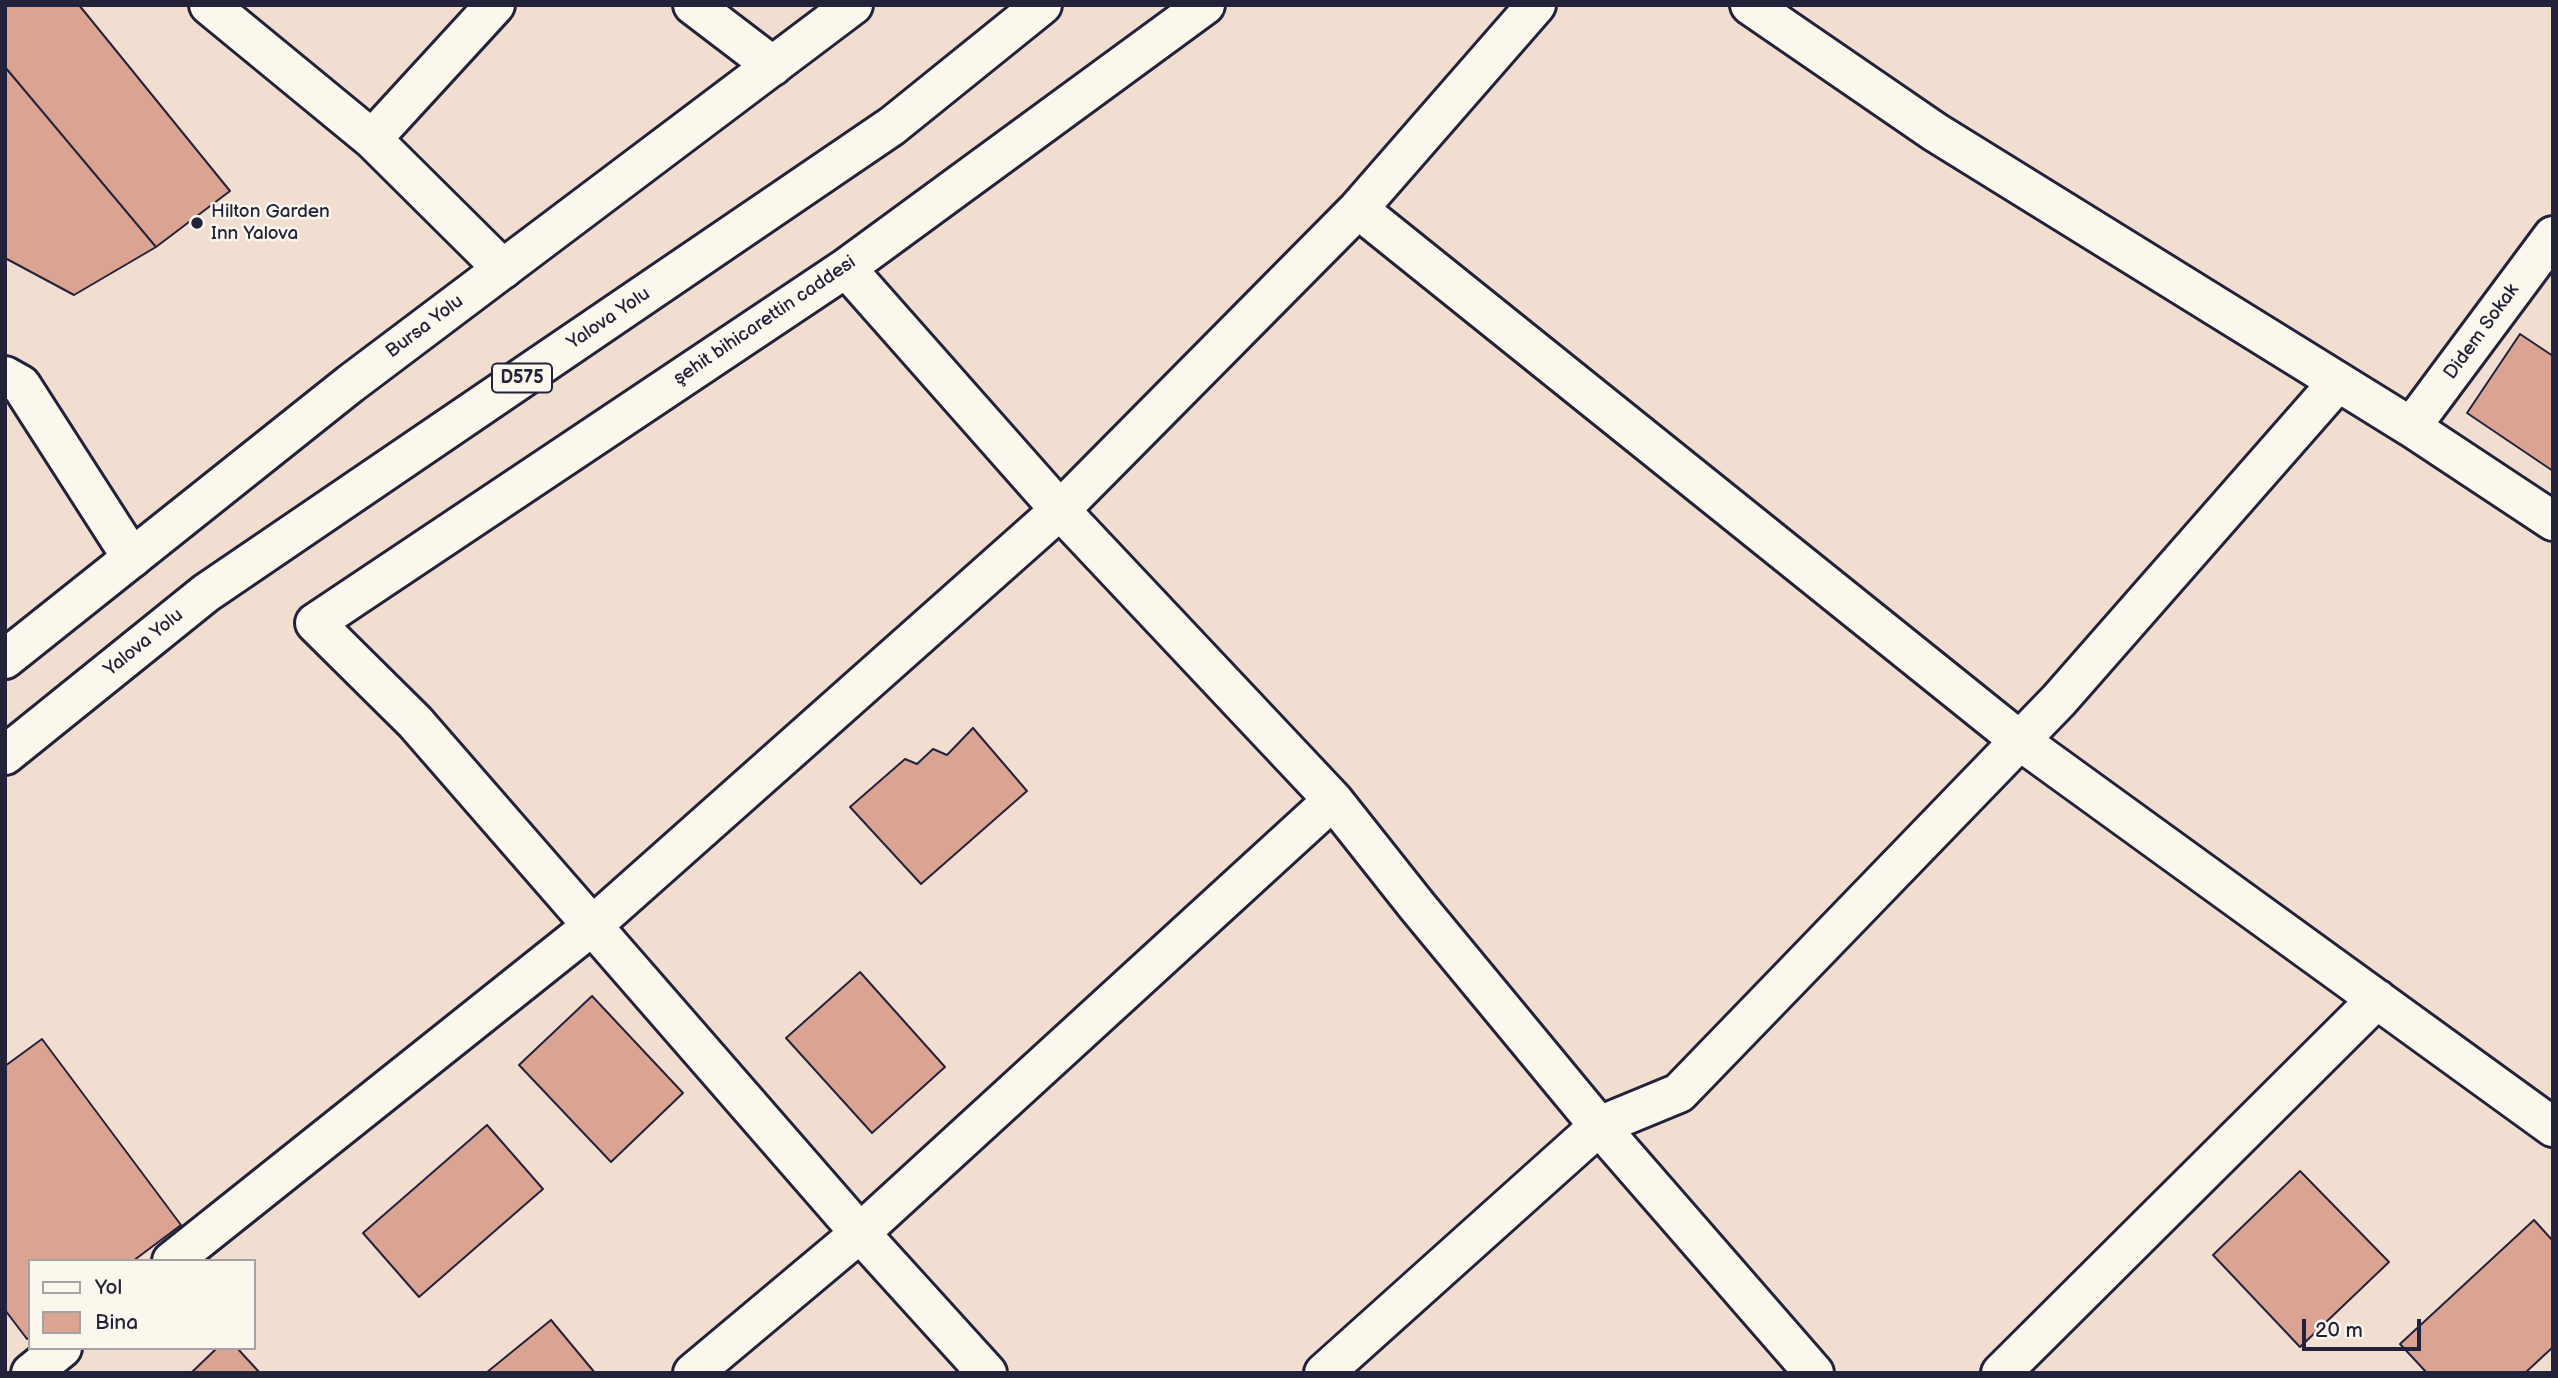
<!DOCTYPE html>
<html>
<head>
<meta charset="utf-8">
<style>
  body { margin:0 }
  #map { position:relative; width:2558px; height:1378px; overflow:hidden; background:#f1ded1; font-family:"Balsamiq Sans",sans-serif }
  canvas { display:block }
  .frame { position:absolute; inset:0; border:7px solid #22223b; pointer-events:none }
  .legend { position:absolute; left:28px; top:1259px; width:228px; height:91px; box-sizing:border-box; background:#fbf7ec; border:2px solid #a4a2a5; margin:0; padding:9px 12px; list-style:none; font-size:21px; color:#22223b }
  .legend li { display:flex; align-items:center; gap:14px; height:35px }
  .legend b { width:35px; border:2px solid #a4a2a5 }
  .scale { position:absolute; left:2302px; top:1319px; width:119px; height:32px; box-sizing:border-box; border:4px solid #22223b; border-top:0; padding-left:9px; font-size:21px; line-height:24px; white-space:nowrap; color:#22223b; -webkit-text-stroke:5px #fbf7ec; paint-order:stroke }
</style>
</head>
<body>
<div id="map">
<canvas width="2558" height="1378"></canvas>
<div class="frame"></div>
<ul class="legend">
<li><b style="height:9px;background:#fbf7ec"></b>Yol</li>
<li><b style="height:19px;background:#daa392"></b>Bina</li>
</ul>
<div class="scale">20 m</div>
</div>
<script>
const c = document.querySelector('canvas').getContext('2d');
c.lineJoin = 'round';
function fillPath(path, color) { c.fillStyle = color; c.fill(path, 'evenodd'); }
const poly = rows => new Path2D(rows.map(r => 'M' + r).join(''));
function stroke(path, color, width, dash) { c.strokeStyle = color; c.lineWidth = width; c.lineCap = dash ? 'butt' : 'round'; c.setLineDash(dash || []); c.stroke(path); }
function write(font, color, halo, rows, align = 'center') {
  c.font = font + ' "Balsamiq Sans",sans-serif'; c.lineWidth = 5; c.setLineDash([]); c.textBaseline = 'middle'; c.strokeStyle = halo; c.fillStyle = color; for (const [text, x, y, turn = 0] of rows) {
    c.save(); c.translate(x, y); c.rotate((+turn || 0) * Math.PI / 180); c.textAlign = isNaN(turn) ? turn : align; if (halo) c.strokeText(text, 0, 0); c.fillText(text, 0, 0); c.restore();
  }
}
const building = poly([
  [5,5,79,5,230,191,156,247,5,67,5,5],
  [5,67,156,247,74,295,5,258,5,67],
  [2520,334,2553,356,2553,471,2467,413,2520,334],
  [973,728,1027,791,921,884,850,807,905,759,917,764,933,749,947,755,973,728],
  [860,972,945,1067,872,1133,786,1038,860,972],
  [592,996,683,1093,611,1162,519,1065,592,996],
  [42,1039,181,1225,133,1261,30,1261,30,1337,27,1339,5,1310,5,1066,42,1039],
  [487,1125,543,1189,419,1297,363,1233,487,1125],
  [2300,1171,2389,1262,2300,1347,2213,1255,2300,1171],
  [2534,1220,2553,1241,2553,1347,2525,1373,2427,1373,2400,1344,2534,1220],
  [551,1320,595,1373,486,1373,551,1320],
  [217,1348,237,1348,260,1373,191,1373,217,1348]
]);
fillPath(building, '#daa392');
stroke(building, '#22223b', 2);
const street = poly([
  [209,5,372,139,503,269],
  [693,5,773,66],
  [1750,5,1935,132,2411,427,2553,521],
  [372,139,495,5],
  [1358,209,2019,740,2553,1127],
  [846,268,1060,510,1333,800,1417,906,1599,1126,1814,1373],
  [5,376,21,385,132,558],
  [2411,427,2553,236],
  [172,1261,592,926,1060,510,1358,209,1536,5],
  [31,1373,62,1348],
  [693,1373,860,1233,1333,800],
  [987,1373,860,1233,415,722,315,623,846,268,1205,5],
  [1324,1373,1599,1126,1679,1093,2059,700,2338,382],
  [2001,1373,2377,999]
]);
const highway = poly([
  [5,659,350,384,853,5],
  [5,755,206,593,892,126,1042,5]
]);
stroke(street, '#22223b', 44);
stroke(highway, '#22223b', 44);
stroke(street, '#fbf7ec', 38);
stroke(highway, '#fbf7ec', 38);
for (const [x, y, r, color] of [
  [197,223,7,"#22223b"]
]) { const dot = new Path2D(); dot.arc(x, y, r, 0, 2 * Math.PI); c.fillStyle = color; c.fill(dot); stroke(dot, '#fbf7ec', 2.5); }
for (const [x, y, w] of [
  [522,378,60]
]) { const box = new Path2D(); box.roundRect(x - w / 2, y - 14.5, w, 29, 5); c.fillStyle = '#fbf7ec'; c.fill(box); stroke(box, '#22223b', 2); }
write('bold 18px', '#22223b', null, [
  ["D575",522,378]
]);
write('19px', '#22223b', '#fbf7ec', [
  ["Hilton Garden",211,212],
  ["Inn Yalova",211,234]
], 'left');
write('19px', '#22223b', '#fbf7ec', [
  ["Yalova Yolu",609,319,-34],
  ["şehit bihicarettin caddesi",765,321,-34],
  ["Bursa Yolu",425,327,-37],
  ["Didem Sokak",2482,332,-54],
  ["Yalova Yolu",144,643,-39]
]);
</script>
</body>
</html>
